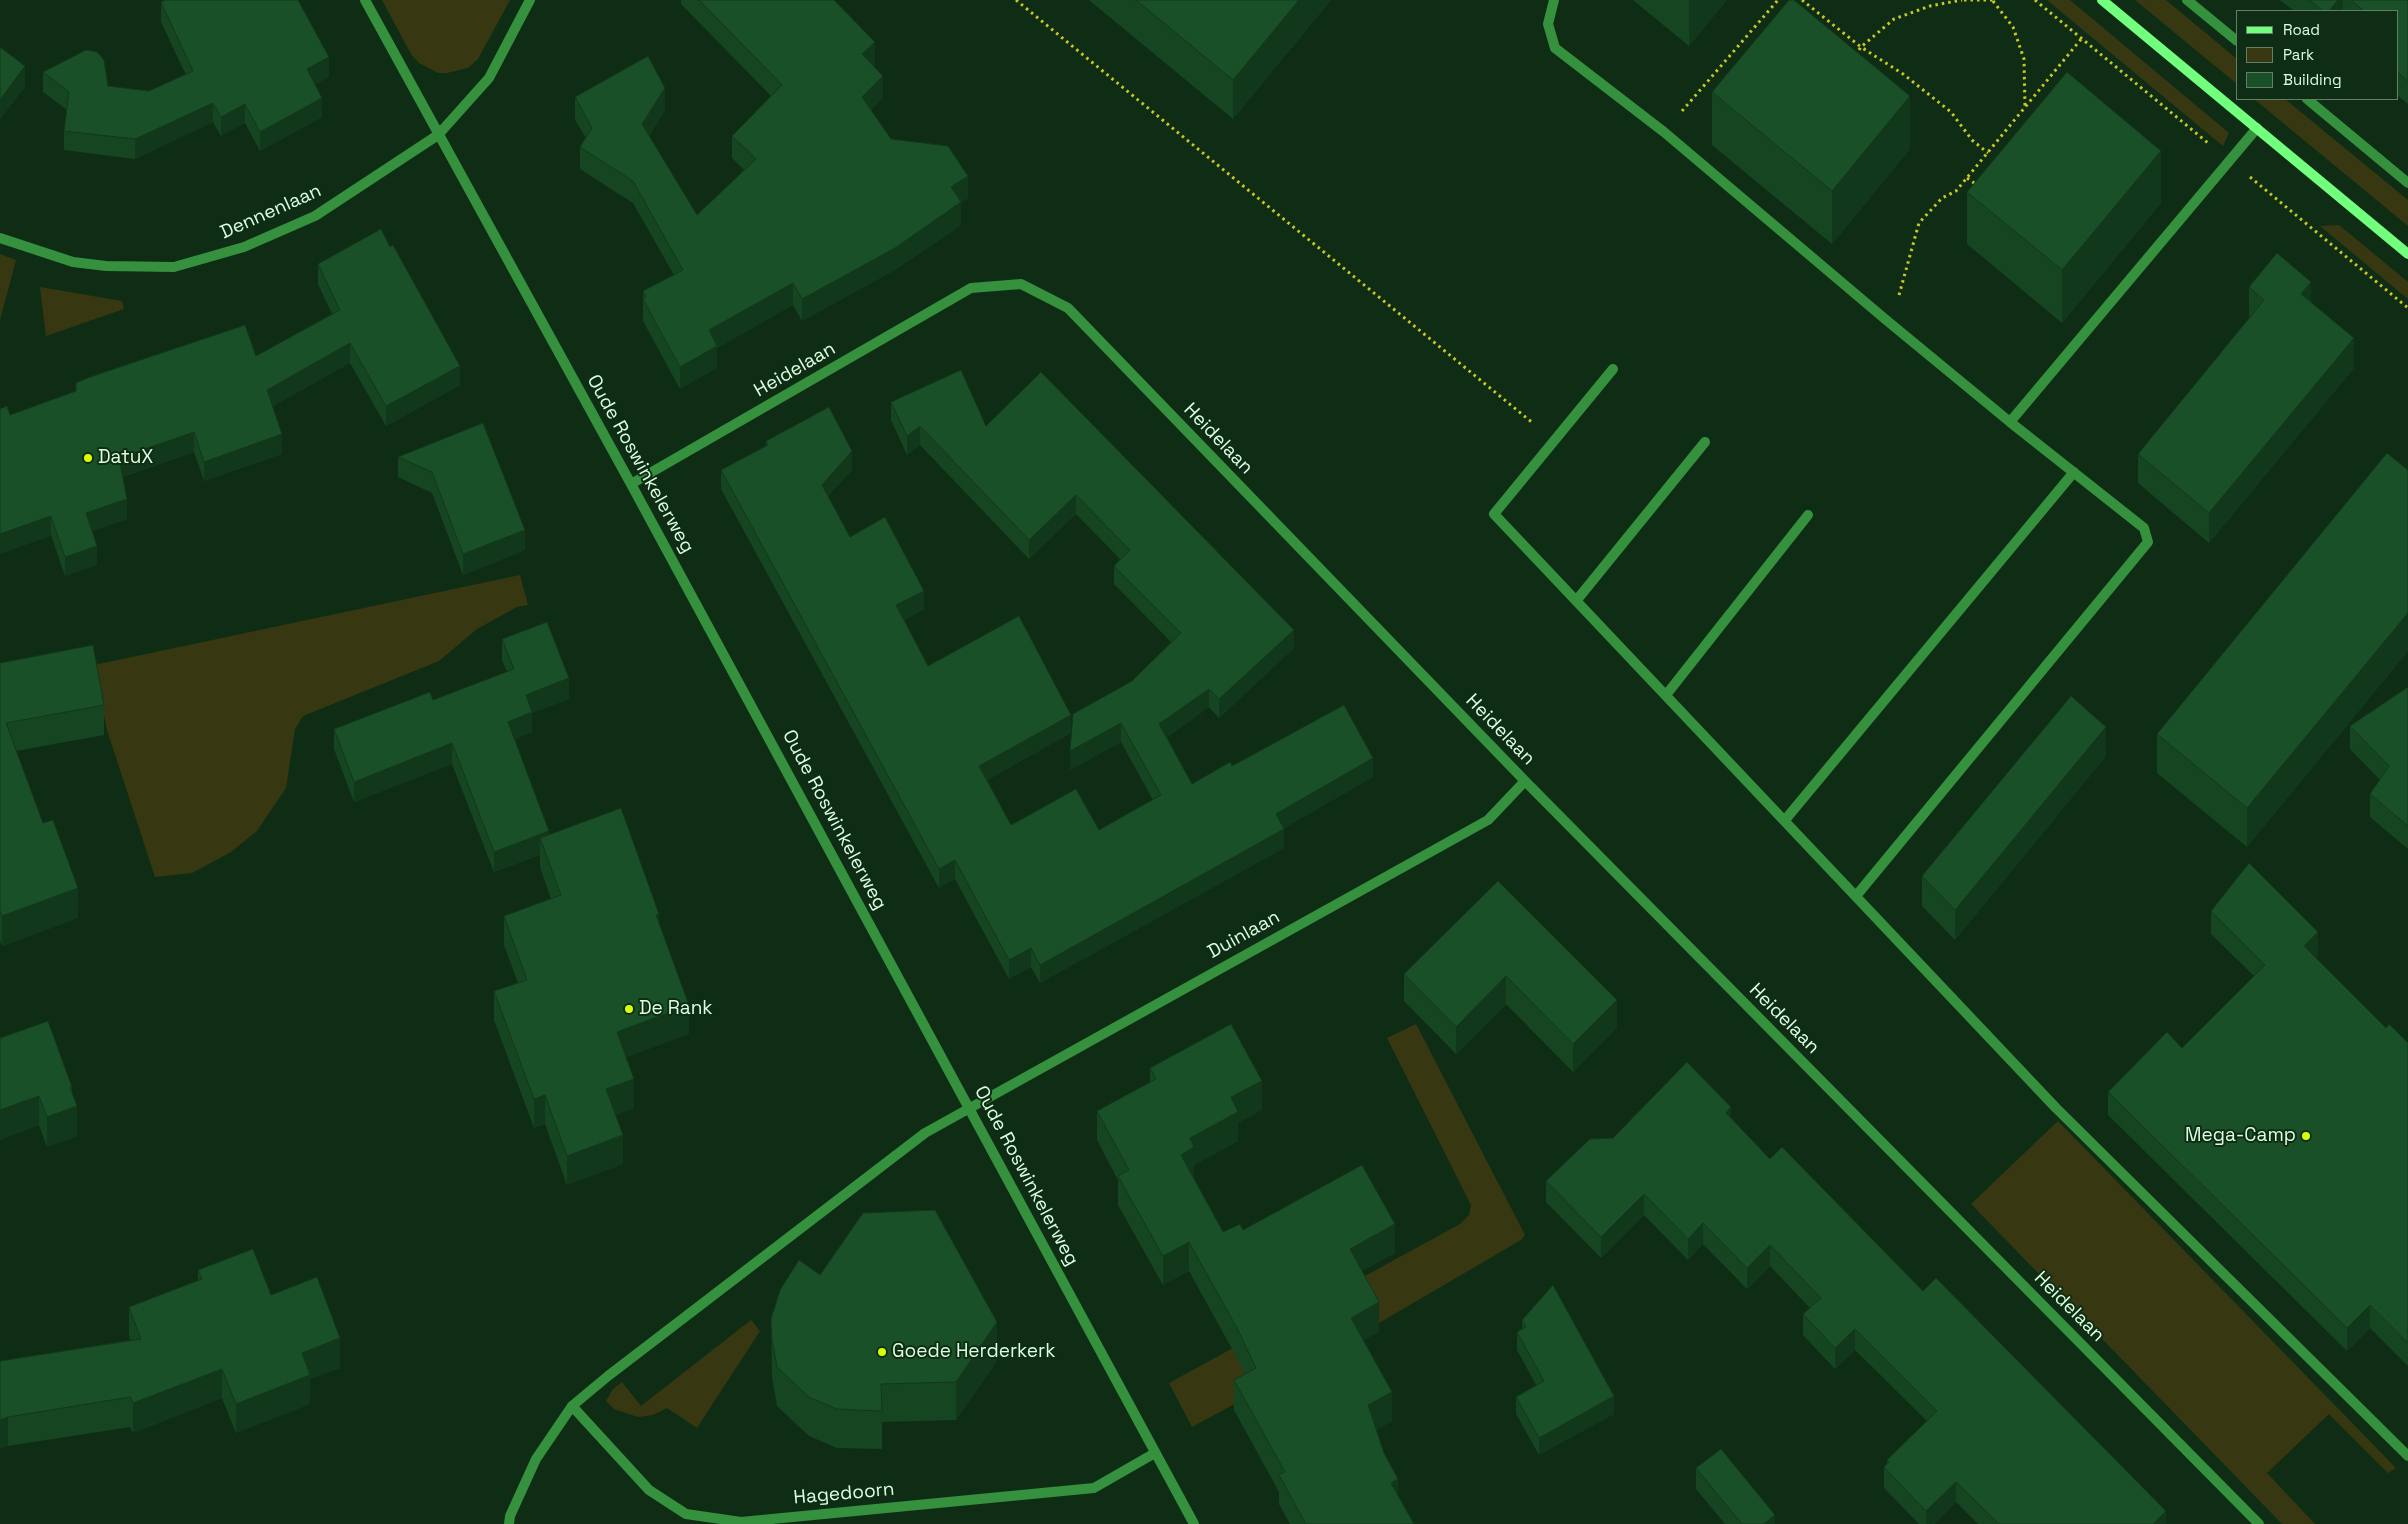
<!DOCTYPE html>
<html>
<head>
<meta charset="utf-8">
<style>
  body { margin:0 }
  #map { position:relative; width:2408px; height:1524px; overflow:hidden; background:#0f2d15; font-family:"Space Grotesk",sans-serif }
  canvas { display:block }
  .legend { position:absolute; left:2236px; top:10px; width:162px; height:90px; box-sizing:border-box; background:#0f2d15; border:1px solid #618167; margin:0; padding:6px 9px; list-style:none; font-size:15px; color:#dbffe1 }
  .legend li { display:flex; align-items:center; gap:10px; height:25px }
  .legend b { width:25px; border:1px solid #618167 }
</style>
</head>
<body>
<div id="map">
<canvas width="2408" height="1524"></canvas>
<ul class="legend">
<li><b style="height:6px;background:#72ff7d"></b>Road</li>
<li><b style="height:14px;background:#373811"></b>Park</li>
<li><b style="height:14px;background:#195027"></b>Building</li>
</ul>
</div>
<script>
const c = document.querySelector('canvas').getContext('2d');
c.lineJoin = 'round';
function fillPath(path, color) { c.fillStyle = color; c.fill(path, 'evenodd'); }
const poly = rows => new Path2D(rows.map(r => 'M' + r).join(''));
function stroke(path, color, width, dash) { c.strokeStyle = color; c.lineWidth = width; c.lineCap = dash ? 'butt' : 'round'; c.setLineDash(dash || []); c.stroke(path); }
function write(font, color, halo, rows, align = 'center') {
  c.font = font + ' "Space Grotesk",sans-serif'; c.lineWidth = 4; c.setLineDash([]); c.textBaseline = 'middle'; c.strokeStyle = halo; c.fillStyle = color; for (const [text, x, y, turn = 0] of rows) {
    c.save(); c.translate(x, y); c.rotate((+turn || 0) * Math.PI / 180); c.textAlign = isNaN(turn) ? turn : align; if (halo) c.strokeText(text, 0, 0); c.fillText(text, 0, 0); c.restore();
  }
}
fillPath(poly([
  [382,0,510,0,478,59,468,68,447,73,438,73,419,63,411,54],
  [2047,0,2070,0,2229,133,2223,146],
  [2135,0,2166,0,2237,59,2237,84],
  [2254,99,2285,99,2408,200,2408,226],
  [2339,225,2408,282,2408,299,2320,226],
  [0,254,16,260,0,320],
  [40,287,122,301,124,309,46,336],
  [520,575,528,605,517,607,477,629,439,661,303,716,295,729,286,788,257,831,231,852,192,873,155,877,107,730,94,665],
  [1416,1024,1525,1235,1521,1240,1314,1361,1192,1427,1169,1383,1460,1224,1469,1215,1471,1205,1387,1038],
  [2058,1121,2396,1468,2388,1473,2329,1414,2267,1473,2315,1524,2282,1524,1971,1204],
  [751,1320,760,1331,697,1428,667,1408,653,1415,638,1417,614,1409,606,1401,613,1389,622,1382,641,1406]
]), '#373811');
stroke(poly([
  [1016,0,1534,424],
  [1802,0,1861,47,1894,19,1930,6,1962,0],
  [1964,0,1993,0],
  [2035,0,2208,143],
  [1993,1,2013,27,2024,59,2025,107],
  [1855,55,1861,47,1903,74,1951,112,1972,140,1988,153],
  [1682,111,1778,0],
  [2250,177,2408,308],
  [1967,178,1977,185],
  [1899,295,1919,223,1942,198,1956,191,2082,38]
]), '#cac924', 3, [2.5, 4]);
stroke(poly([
  [1554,0,1548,24,1555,48,1664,132,1885,319,2010,422,2257,128],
  [1613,369,1494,514,2056,1108,2408,1456],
  [1576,601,1705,442],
  [1666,695,1808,515],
  [1785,820,2074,472],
  [1856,896,2148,542,2144,528,2010,422]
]), '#35913d', 10);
stroke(poly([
  [365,0,631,484,1194,1524],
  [2187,0,2237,41],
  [2307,99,2408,183],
  [0,238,73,262,106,266,174,267,244,247,315,216,438,135,489,78,530,0],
  [631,484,971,288,1021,284,1068,308,1525,781,2259,1524],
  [572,1406,649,1490,686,1514,741,1522,1094,1488,1155,1453],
  [509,1524,510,1516,536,1459,572,1406,608,1376,925,1133,1488,820,1525,781]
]), '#35913d', 10);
stroke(poly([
  [2102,0,2408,254]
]), '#72ff7d', 10);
fillPath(poly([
  [681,0,834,0,875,64,873,65,883,98,871,110,891,139,968,198,961,203,961,225,895,270,802,321,793,305,717,348,717,368,680,389,643,321,643,291,674,275,633,203,580,169,580,147,586,138,575,120,575,97,665,110,649,136,697,215,744,170,732,158,732,136,771,96,681,4],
  [1089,0,1331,0,1233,119],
  [1633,0,1727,0,1689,46],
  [2280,0,2408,0,2408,104,2397,95,2397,11,2294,11],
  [161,2,329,77,315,84,322,117,260,151,245,123,221,136,213,122,135,159,64,150,64,131,67,110,43,92,43,72,108,86,149,91,186,75,161,22],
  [1712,92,1910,149,1832,244,1712,145],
  [1967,192,2161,203,2062,323,1967,244],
  [318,264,460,385,386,426,350,363,273,406,282,454,204,481,194,452,123,477,127,519,92,531,97,565,65,576,10,415,256,356,332,314,318,284],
  [2249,287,2311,303,2354,368,2209,543,2138,483,2138,454,2250,318,2249,317],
  [891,402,986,426,1294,648,1219,718,1209,707,1167,737,1192,784,1232,766,1373,777,1284,828,1284,848,1040,983,1031,967,1009,979,955,879,939,888,721,489,721,470,766,446,766,441,852,470,828,496,850,537,924,609,904,620,928,666,1071,733,987,780,1011,825,1099,830,1153,800,1121,742,1070,770,1132,681,1171,642,1114,584,1114,566,1120,559,1076,514,1029,559,920,445,907,455,891,420],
  [483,423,525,550,463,575,432,493,398,477,398,457],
  [2408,470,2408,651,2247,847,2157,773,2157,734],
  [502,639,569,699,532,713,532,732,515,739,549,835,659,923,689,1034,626,1057,634,1108,615,1115,623,1164,567,1185,545,1124,534,1128,494,1020,494,991,518,983,504,945,504,916,551,899,540,867,540,855,494,872,452,764,354,802,334,749,334,729,433,700,507,672,502,660],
  [0,663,104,705,104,735,16,751,78,918,2,946,0,940],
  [2408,687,2408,849,2370,817,2370,794,2380,780,2350,749,2350,726],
  [2106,756,1955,940,1922,906,1922,876],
  [1498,881,1617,1028,1573,1072,1506,1004,1456,1054,1404,1001,1404,974],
  [2211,911,2318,955,2316,958,2386,1028,2408,1043,2408,1366,2370,1328,2347,1351,2108,1115,2108,1092,2182,1048,2254,976,2211,934],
  [0,1038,72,1087,72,1094,77,1136,47,1147,39,1125,0,1140],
  [1150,1068,1262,1110,1238,1123,1238,1141,1194,1165,1194,1177,1193,1177,1223,1232,1243,1230,1395,1253,1362,1271,1379,1332,1363,1340,1392,1421,1376,1430,1398,1495,1414,1524,1290,1524,1279,1504,1279,1492,1234,1410,1234,1380,1245,1374,1237,1358,1189,1271,1163,1285,1118,1205,1118,1180,1097,1140,1097,1111,1150,1082],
  [1731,1118,1770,1159,1923,1291,2166,1524,1978,1524,1956,1502,1934,1524,1919,1524,1884,1488,1884,1467,1887,1463,1887,1460,1927,1421,1855,1350,1835,1369,1803,1335,1803,1314,1810,1308,1770,1266,1747,1289,1703,1244,1688,1260,1644,1215,1601,1258,1546,1202,1546,1181,1613,1138],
  [198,1270,271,1295,340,1368,310,1379,310,1404,236,1433,222,1398,133,1433,130,1427,8,1446,0,1361,130,1340,129,1336,129,1307,198,1281],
  [820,1275,997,1361,956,1420,882,1422,882,1449,837,1448,809,1436,777,1406,772,1377,771,1319],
  [1522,1320,1614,1414,1539,1455,1516,1414,1516,1397,1536,1385,1517,1350,1517,1332,1522,1330],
  [1696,1468,1775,1524,1725,1524,1696,1489]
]), '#164522');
fillPath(poly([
  [1299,0,1331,0,1233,119,1233,80],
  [1689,0,1727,0,1689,46],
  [2338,0,2343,0,2343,11,2329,11],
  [875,42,875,64,862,76,862,54],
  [329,57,329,77,307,89,307,69],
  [25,66,25,87,0,120,0,100],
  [883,76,883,98,862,119,862,97],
  [665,88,665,110,642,146,642,124],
  [1910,96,1910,149,1832,244,1832,191],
  [322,98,322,117,260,151,260,132],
  [213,103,213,122,135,159,135,139],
  [245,104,245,123,221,136,221,117],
  [2161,151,2161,203,2062,323,2062,270],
  [968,176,968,198,961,203,961,225,895,270,802,321,802,299,951,187],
  [2311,282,2311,312,2301,294],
  [793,283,793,305,717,348,717,368,680,389,680,367,709,330],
  [2354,338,2354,368,2209,543,2209,513],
  [350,343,350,363,267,409,267,390],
  [460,366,460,385,386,426,386,406],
  [920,426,920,445,907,455,907,436],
  [194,432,194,452,119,478,119,458],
  [282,434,282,454,204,481,204,462],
  [852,451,852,470,822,503,822,485],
  [1076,495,1076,514,1029,559,1029,540],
  [127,499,127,519,86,533,86,513],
  [51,516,51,536,0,554,0,534],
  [525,530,525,550,463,575,463,554],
  [97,546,97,565,65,576,65,557],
  [924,591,924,609,896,624,896,605],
  [2408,613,2408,651,2247,847,2247,808],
  [1294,630,1294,648,1219,718,1219,699],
  [569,678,569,699,532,713,532,732,508,742,508,722,526,695],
  [1209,689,1209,707,1159,742,1159,724],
  [1071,715,1071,733,979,784,979,766],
  [1121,723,1121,742,1070,770,1070,751],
  [2106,727,2106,756,1955,940,1955,910],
  [452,743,452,764,354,802,354,782],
  [1373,758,1373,777,1276,833,1276,814],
  [1284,829,1284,848,1040,983,1040,965],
  [549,831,549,851,540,838,540,855,494,872,494,852],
  [955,860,955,879,939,888,939,869],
  [78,888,78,918,2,946,2,916],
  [659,914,659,943,656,915],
  [2318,932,2318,955,2304,969,2304,946],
  [1031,948,1031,967,1009,979,1009,960],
  [1506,976,1506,1004,1456,1054,1456,1027],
  [1617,1000,1617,1028,1573,1072,1573,1044],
  [689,1005,689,1034,617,1061,617,1032],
  [634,1079,634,1108,606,1118,606,1089],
  [1262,1081,1262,1110,1238,1123,1238,1141,1194,1165,1194,1177,1181,1184,1181,1155,1190,1138,1231,1097],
  [545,1095,545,1124,534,1128,534,1099],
  [39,1096,39,1125,0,1140,0,1110],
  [77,1106,77,1136,47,1147,47,1117],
  [1731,1107,1731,1128,1726,1113],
  [623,1135,623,1164,567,1185,567,1156],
  [1644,1194,1644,1215,1601,1258,1601,1237],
  [1703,1223,1703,1244,1688,1260,1688,1239],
  [1395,1224,1395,1253,1350,1278,1350,1249],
  [1189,1242,1189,1271,1163,1285,1163,1256],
  [1770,1245,1770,1266,1747,1289,1747,1268],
  [1379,1302,1379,1332,1351,1347,1351,1318],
  [2370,1305,2370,1328,2347,1351,2347,1328],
  [997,1322,997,1361,956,1420,956,1382],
  [1855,1329,1855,1350,1835,1369,1835,1348],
  [340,1338,340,1368,310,1379,310,1404,236,1433,236,1404,302,1353],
  [222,1369,222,1398,133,1433,133,1403],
  [1392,1392,1392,1421,1368,1434,1368,1405],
  [1614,1396,1614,1414,1539,1455,1539,1438],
  [8,1417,8,1446,0,1449,0,1420],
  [1398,1479,1398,1508,1391,1483],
  [1956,1482,1956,1502,1934,1524,1926,1524,1926,1511],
  [2166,1511,2166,1524,2153,1524],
  [1775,1515,1775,1524,1764,1524]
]), '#12381b');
const building = poly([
  [165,0,298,0,329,57,307,69,322,98,260,132,245,104,221,117,213,103,135,139,64,131,69,92,43,72,86,50,97,52,104,60,108,86,149,91,193,71,161,2,165,0],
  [699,0,834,0,875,42,862,54,883,76,862,97,891,139,948,146,968,176,951,187,961,202,895,248,802,299,793,283,709,330,717,346,680,367,643,299,646,297,643,291,683,270,633,181,580,147,592,128,575,97,648,56,665,88,642,124,697,215,756,159,732,136,782,85,699,0],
  [1136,0,1299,0,1233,80,1136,0],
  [1789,0,1794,0,1910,96,1832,191,1712,92,1789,0],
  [2309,0,2338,0,2329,11,2323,11,2309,0],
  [2351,0,2408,0,2408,81,2397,72,2397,11,2364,11,2351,0],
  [0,47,25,66,0,100,0,47],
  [2067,72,2161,151,2062,270,1967,192,2067,72],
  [381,229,390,247,393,245,460,366,386,406,350,343,267,390,282,434,204,462,194,432,119,458,127,499,86,513,97,546,65,557,51,516,0,534,0,409,7,406,10,415,76,391,76,383,90,377,245,325,256,356,340,310,318,264,381,229],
  [2277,253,2311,282,2301,294,2354,338,2209,513,2138,454,2264,300,2249,287,2277,253],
  [961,370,986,426,1041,372,1294,630,1219,699,1209,689,1159,724,1192,784,1230,762,1232,766,1344,705,1373,758,1276,814,1284,829,1040,965,1031,948,1009,960,955,860,939,869,721,470,768,445,766,441,829,407,852,451,822,485,850,537,885,517,924,591,896,605,928,666,1019,616,1071,715,979,766,1011,825,1076,789,1099,830,1161,795,1121,723,1070,751,1073,714,1132,681,1181,633,1114,566,1130,550,1076,495,1029,540,920,426,907,436,891,402,961,370],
  [483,423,525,530,463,554,432,472,398,457,483,423],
  [2387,453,2408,470,2408,613,2247,808,2157,734,2387,453],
  [547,622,569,678,526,695,532,712,508,722,549,831,494,852,452,743,354,782,334,729,430,692,433,700,514,669,502,639,547,622],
  [93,645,104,705,6,723,43,823,53,820,78,888,2,916,0,910,0,663,93,645],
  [2408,687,2408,826,2370,794,2389,766,2350,726,2408,687],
  [2071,696,2106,727,1955,910,1922,876,2071,696],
  [621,808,659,914,656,915,689,1005,617,1032,634,1079,606,1089,623,1135,567,1156,545,1095,534,1099,494,991,527,980,504,916,561,895,540,838,621,808],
  [2249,863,2318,932,2304,946,2386,1028,2389,1024,2408,1043,2408,1343,2370,1305,2347,1328,2108,1092,2167,1032,2182,1048,2265,965,2211,911,2249,863],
  [1498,881,1617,1000,1573,1044,1506,976,1456,1027,1404,974,1498,881],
  [48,1021,72,1087,70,1087,77,1106,47,1117,39,1096,0,1110,0,1038,48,1021],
  [1231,1024,1262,1081,1231,1097,1238,1112,1190,1138,1194,1147,1181,1155,1223,1232,1240,1224,1243,1230,1362,1165,1395,1224,1350,1249,1379,1302,1351,1318,1392,1392,1368,1405,1384,1453,1398,1479,1391,1483,1414,1524,1306,1524,1279,1475,1285,1472,1234,1380,1256,1368,1237,1328,1189,1242,1163,1256,1118,1176,1129,1170,1097,1111,1156,1079,1150,1068,1231,1024],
  [1687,1062,1731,1107,1726,1113,1770,1159,1782,1147,1923,1291,1936,1278,2166,1511,2153,1524,1999,1524,1956,1482,1926,1511,1884,1467,1889,1462,1887,1460,1937,1411,1855,1329,1835,1348,1803,1314,1821,1298,1770,1245,1747,1268,1703,1223,1688,1239,1644,1194,1601,1237,1546,1181,1590,1139,1613,1138,1687,1062],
  [935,1210,997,1322,956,1382,881,1384,882,1411,837,1409,809,1397,777,1367,772,1339,771,1319,780,1290,799,1260,820,1275,863,1213,935,1210],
  [253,1249,271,1295,317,1277,340,1338,302,1353,310,1375,236,1404,222,1369,133,1403,130,1397,8,1417,0,1420,0,1361,141,1339,129,1307,202,1279,198,1270,253,1249],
  [1553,1285,1614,1396,1539,1438,1516,1397,1544,1381,1517,1332,1526,1327,1522,1320,1553,1285],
  [1721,1449,1775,1515,1764,1524,1742,1524,1696,1468,1721,1449]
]);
fillPath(building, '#195027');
stroke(building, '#12381b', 1);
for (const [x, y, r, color] of [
  [88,458,5,"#d9ff07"],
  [629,1009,5,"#d9ff07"],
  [2306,1136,5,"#d9ff07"],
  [882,1352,5,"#d9ff07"]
]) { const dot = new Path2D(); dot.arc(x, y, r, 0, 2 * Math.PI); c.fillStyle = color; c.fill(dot); stroke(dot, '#0f2d15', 2); }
write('19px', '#dbffe1', '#0f2d15', [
  ["Dennenlaan",271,212,-24],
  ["Heidelaan",795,370,-30],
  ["Heidelaan",1218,439,46],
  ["Oude Roswinkelerweg",640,464,61],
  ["Heidelaan",1500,730,46],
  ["Oude Roswinkelerweg",834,820,62],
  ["Duinlaan",1244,935,-29],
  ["Heidelaan",1784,1019,45],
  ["Oude Roswinkelerweg",1026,1176,62],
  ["Heidelaan",2069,1307,45],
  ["Hagedoorn",844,1494,-5]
]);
write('19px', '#dbffe1', '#0f2d15', [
  ["DatuX",98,458],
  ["De Rank",639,1009],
  ["Mega-Camp",2296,1136,"right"],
  ["Goede Herderkerk",892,1352]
], 'left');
</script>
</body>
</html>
